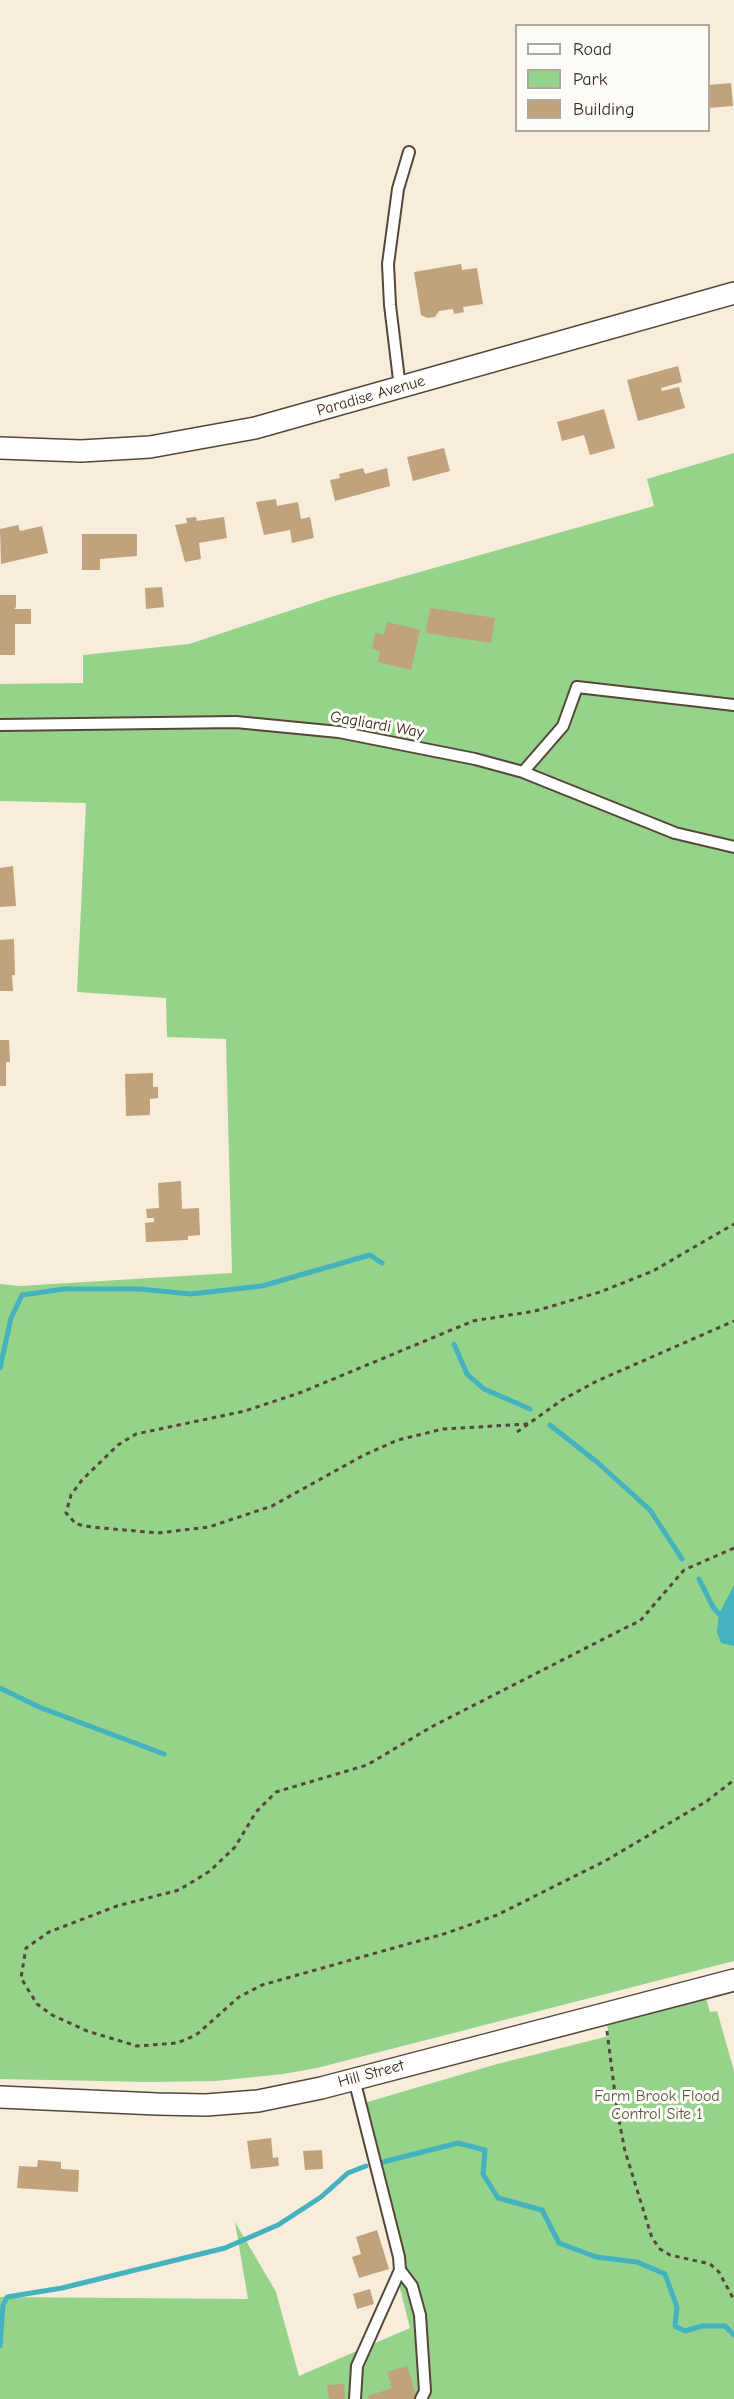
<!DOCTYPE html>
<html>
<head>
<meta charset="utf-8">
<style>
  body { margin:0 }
  #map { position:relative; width:734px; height:2399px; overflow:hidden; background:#f7edda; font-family:"Comic Neue",sans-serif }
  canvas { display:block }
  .legend { position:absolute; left:515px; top:24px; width:195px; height:108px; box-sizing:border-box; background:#fdfcf7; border:2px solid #afa8a0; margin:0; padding:8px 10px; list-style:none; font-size:18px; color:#3b2a1e }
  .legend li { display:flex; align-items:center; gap:12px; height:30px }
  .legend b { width:30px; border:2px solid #afa8a0 }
</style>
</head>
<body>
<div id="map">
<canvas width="734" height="2399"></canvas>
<ul class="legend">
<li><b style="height:8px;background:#fff"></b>Road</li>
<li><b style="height:16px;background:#94d389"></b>Park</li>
<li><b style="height:16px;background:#c0a27d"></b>Building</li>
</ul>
</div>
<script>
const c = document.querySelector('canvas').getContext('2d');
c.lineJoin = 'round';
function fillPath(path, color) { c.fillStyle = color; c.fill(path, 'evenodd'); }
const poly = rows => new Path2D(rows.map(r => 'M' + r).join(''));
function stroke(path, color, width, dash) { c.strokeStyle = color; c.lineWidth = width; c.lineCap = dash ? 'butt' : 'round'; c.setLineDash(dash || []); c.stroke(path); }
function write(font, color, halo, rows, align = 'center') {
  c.font = font + ' "Comic Neue",sans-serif'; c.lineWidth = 6; c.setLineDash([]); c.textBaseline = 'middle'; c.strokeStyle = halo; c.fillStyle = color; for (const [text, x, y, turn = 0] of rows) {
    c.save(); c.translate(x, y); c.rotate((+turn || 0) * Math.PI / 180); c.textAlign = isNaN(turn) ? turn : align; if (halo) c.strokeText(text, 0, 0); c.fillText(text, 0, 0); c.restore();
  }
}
fillPath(poly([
  [734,453,734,1961,317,2068,283,2074,216,2081,149,2082,0,2079,0,1284,20,1286,232,1273,226,1039,167,1037,166,998,77,992,86,803,0,801,0,684,83,683,83,655,189,644,331,597,654,506,647,479],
  [706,1998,710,2012,717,2011,734,2071,734,2399,0,2399,0,2297,248,2299,235,2222,276,2292,299,2376,410,2328,354,2106,497,2064,609,2036,607,2024]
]), '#94d389');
fillPath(poly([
  [734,1585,734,1646,721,1643,717,1632,719,1614]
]), '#44b2bf');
stroke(poly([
  [454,1344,467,1374,484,1389,530,1409],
  [0,1368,11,1318,22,1295,64,1289,140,1289,191,1294,262,1286,370,1255,382,1263],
  [550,1425,598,1463,650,1510,682,1559],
  [699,1579,713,1607,719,1614,734,1619],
  [0,1688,39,1707,164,1754],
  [383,2162,458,2143,485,2150,483,2174,498,2198,542,2210,559,2243,596,2257,637,2262,665,2274,677,2307,675,2326,685,2331,702,2326,725,2326,734,2335],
  [0,2346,3,2305,7,2297,62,2288,225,2248,278,2225,321,2197,348,2173,366,2166]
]), '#44b2bf', 5);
fillPath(poly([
  [731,83,733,106,708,108,708,85],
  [461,264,462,270,477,268,483,304,463,307,464,312,454,314,453,309,439,311,435,317,427,318,421,315,414,272],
  [678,366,682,382,661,388,662,391,679,387,685,408,638,421,627,380],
  [604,409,615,448,590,455,584,435,562,441,557,422],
  [444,448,450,471,413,481,407,457],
  [363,468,365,474,387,468,390,486,335,501,330,480,340,478,339,474],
  [276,499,277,506,298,502,301,519,310,517,314,538,292,543,290,530,264,535,256,502],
  [196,517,197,521,224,517,227,538,199,543,201,559,185,562,175,525,187,523,186,518],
  [18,525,20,531,42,526,48,553,1,564,0,529],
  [82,534,137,534,137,556,100,559,100,570,82,570],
  [162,587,164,607,146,609,145,588],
  [0,595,16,595,16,607,14,609,31,609,31,624,15,624,15,655,0,655],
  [430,608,495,618,491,643,426,633],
  [387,622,420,630,411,670,378,662,380,651,372,649,375,633,384,635],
  [13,866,16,906,0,907,0,868],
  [14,939,15,975,12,975,13,991,0,991,0,940],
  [0,1040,9,1040,10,1062,6,1062,6,1086,0,1086],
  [153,1073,153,1087,158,1087,158,1098,150,1099,150,1115,126,1116,125,1074],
  [181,1181,182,1209,199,1208,200,1235,188,1236,188,1240,146,1242,145,1223,154,1222,154,1218,147,1218,146,1209,159,1208,158,1183],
  [271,2138,273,2158,278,2157,279,2166,251,2169,247,2141],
  [322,2150,323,2169,305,2170,303,2151],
  [38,2160,61,2162,61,2169,79,2170,78,2192,17,2188,19,2166,37,2167],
  [377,2230,389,2269,359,2278,352,2257,361,2254,356,2237],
  [370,2289,374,2304,357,2309,353,2294],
  [407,2366,417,2399,369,2399,368,2396,392,2388,387,2372],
  [344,2384,345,2399,329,2399,327,2385]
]), '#c0a27d');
const service = poly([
  [400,388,390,305,388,264,398,189,409,152],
  [0,725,236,722,339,732,475,759,523,772,675,833,734,847],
  [523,772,563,726,577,687,734,705],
  [354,2079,399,2257,400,2270,357,2366,355,2399],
  [400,2270,412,2286,420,2315,425,2391,421,2399]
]);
const minor = poly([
  [0,448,81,451,150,447,255,428,734,293],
  [0,2097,157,2104,206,2105,258,2101,321,2088,734,1980]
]);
stroke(service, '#57473a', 14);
stroke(minor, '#57473a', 24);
stroke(poly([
  [528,1424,443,1429,398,1440,364,1455,272,1506,209,1527,158,1533,91,1527,76,1524,66,1513,71,1495,82,1480,118,1445,136,1434,245,1411,302,1392,473,1321,535,1311,600,1292,653,1271,734,1224],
  [517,1432,562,1400,597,1381,734,1321],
  [734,1548,684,1570,640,1621,629,1626,433,1726,367,1765,276,1792,256,1812,235,1847,210,1871,179,1890,117,1906,49,1932,26,1948,21,1978,37,2004,52,2015,87,2031,137,2046,177,2043,196,2035,239,1997,262,1985,447,1933,497,1915,605,1861,707,1801,734,1780],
  [607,2031,617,2110,625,2151,652,2238,660,2249,670,2255,710,2264,719,2272,734,2300]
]), '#57473a', 3, [4.5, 4.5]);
stroke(service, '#fff', 10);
stroke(minor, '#fff', 21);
write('16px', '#3b2a1e', '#fdfcf7', [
  ["Paradise Avenue",371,396,-16],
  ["Gagliardi Way",377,725,10],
  ["Hill Street",371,2074,-15]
]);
write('16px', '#565d3e', '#fdfcf7', [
  ["Farm Brook Flood",657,2096],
  ["Control Site 1",657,2114]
]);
</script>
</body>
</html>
